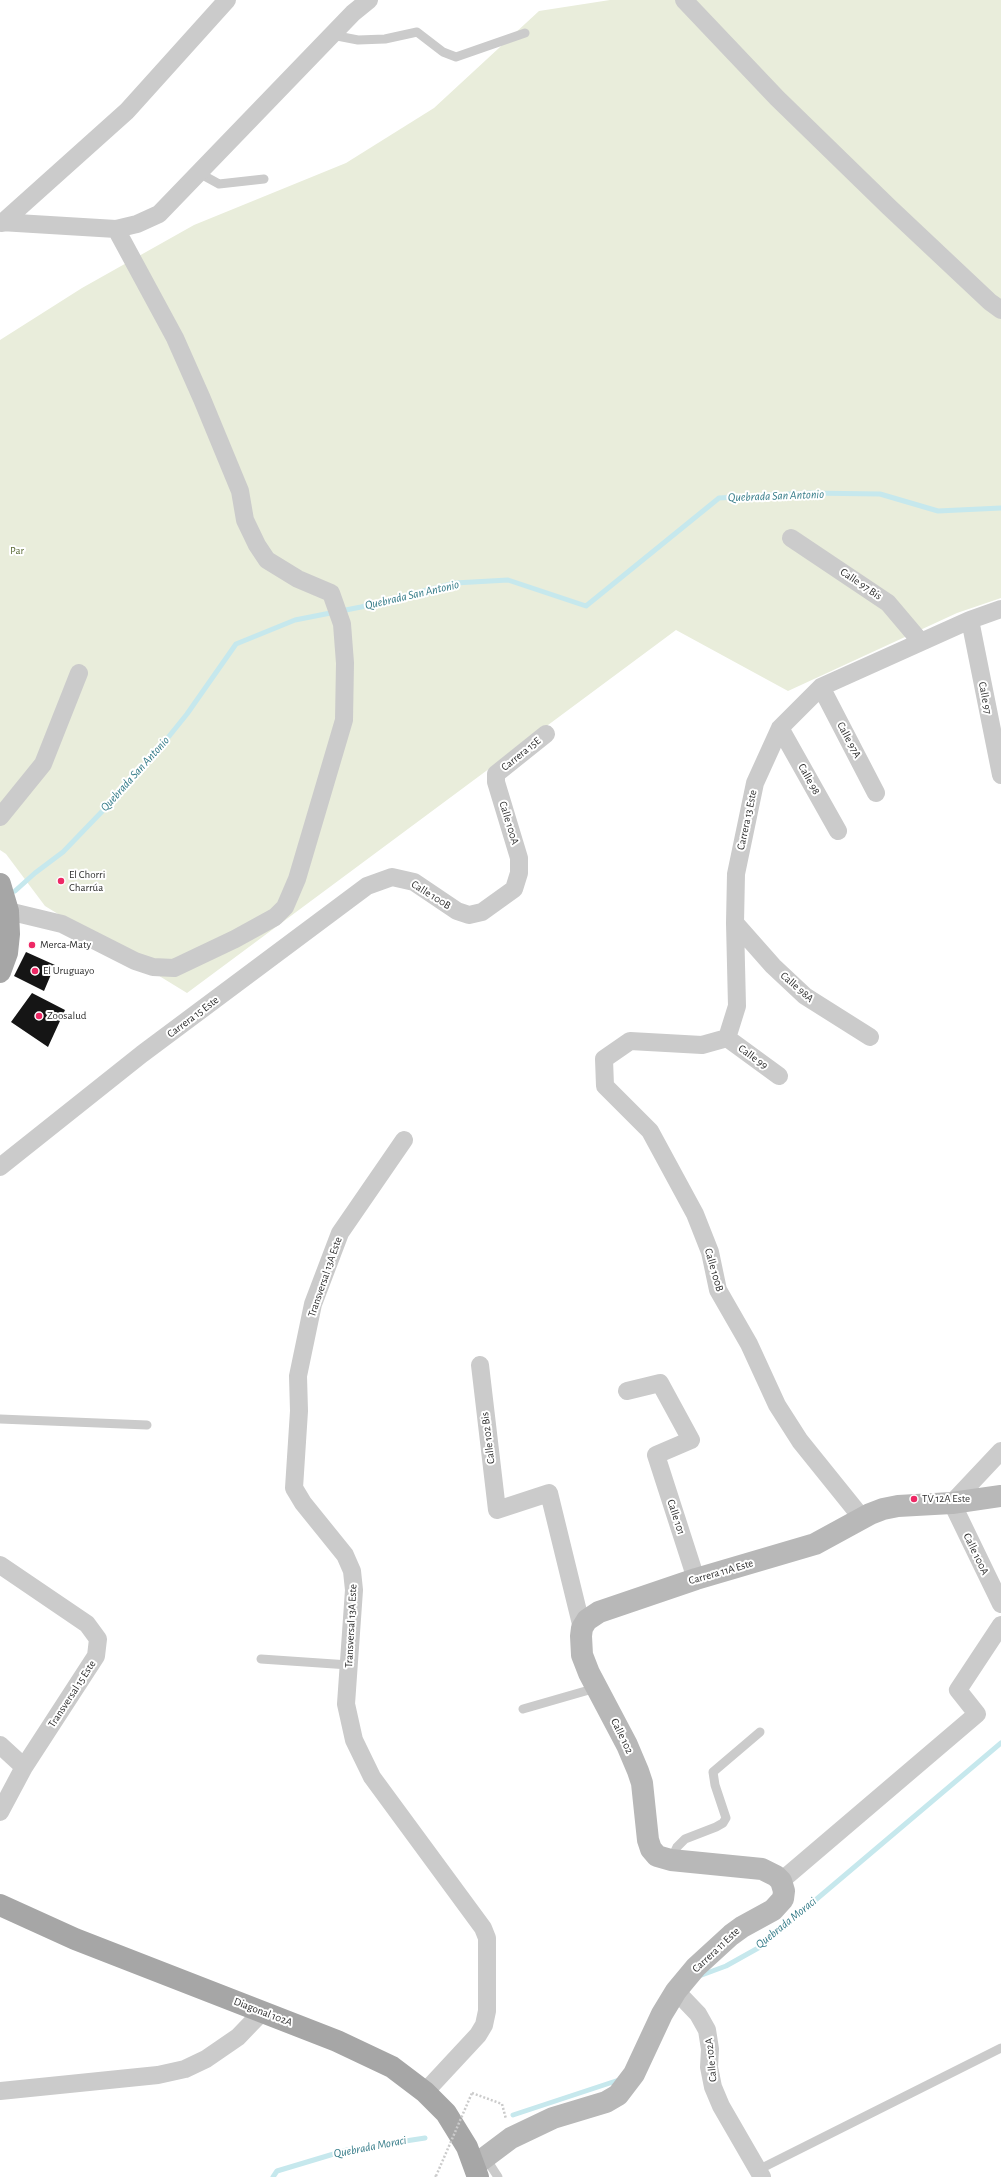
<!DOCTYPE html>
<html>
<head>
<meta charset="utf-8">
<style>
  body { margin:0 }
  canvas { display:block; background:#fff }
</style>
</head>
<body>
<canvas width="1001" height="2177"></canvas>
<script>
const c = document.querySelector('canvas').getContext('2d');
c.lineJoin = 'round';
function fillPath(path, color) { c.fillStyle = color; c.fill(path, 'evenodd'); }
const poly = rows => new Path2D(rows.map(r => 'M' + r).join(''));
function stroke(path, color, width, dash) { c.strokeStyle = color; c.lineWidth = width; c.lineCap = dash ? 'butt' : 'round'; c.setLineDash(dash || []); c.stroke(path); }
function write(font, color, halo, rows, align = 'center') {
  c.font = font + ' "Alegreya Sans",sans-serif'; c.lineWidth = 4; c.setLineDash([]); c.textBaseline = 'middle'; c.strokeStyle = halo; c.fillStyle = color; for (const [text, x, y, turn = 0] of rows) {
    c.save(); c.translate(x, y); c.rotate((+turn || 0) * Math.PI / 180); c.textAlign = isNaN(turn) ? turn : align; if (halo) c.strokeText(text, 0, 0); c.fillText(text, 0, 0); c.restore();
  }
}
fillPath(poly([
  [610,0,1001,0,1001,598,957,613,788,691,676,630,187,993,45,906,6,854,0,850,0,340,82,288,194,225,346,163,434,108,539,11]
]), '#e9eddb');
stroke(poly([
  [15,891,35,873,63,852,141,771,187,714,236,644,295,620,361,607,455,583,508,580,586,606,719,498,807,493,880,494,938,511,1001,508],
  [699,1976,726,1966,760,1947,1001,1743],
  [513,2115,619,2080],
  [273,2177,277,2171,347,2150,425,2138]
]), '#c6e8ed', 5);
fillPath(poly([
  [26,952,55,965,44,991,14,976],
  [32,993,65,1010,48,1047,11,1022]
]), '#151515');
stroke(poly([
  [472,2093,502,2104,506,2119],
  [435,2177,436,2176]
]), '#cbcbcb', 2.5, [2, 2]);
stroke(poly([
  [332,35,358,40,385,39,417,32,443,52,456,57,525,33],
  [199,173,219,184,264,179],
  [0,1419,147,1425],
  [261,1659,349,1665],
  [523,1709,596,1688],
  [671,1860,677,1847,685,1839,716,1827,723,1823,726,1818,715,1785,713,1772,760,1732],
  [485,2157,498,2177],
  [758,2170,1001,2048]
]), '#cbcbcb', 9);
stroke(poly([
  [684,0,777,98,889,207,990,302,1001,310],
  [0,222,116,229,137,224,159,214,353,13,369,0],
  [2,223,127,111,227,0],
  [791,538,888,603,921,642],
  [970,620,1001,775],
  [821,687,876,793],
  [780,728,838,831],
  [0,817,43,764,79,673],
  [8,911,62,924,135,961,153,967,174,968,235,939,275,917,285,907,297,879,344,720,345,663,342,624,331,593,298,579,267,560,257,545,245,520,240,491,202,399,175,338,116,229],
  [735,923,773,966,805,996,870,1037],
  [727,1038,779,1076],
  [404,1140,340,1233,313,1304,298,1376,299,1411,294,1488,303,1503,345,1555,352,1571,354,1590,346,1704,354,1740,372,1777,483,1928,487,1938,487,2011,484,2025,478,2035,425,2092],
  [0,1167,142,1054,367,886,392,877,414,882,457,911,469,915,482,912,514,889,519,873,519,858,496,782,496,774,546,734],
  [480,1365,497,1510,549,1493,582,1628],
  [627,1391,660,1383,691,1440,656,1455,696,1579],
  [1001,1451,952,1503,1001,1604],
  [862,1518,800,1441,777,1405,749,1344,718,1290,710,1252,695,1214,650,1131,605,1086,604,1059,630,1041,702,1045,727,1038,737,1006,735,923,736,874,755,783,780,728,821,687,970,620,1001,609],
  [0,1565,87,1624,98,1639,96,1656,24,1767,0,1812],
  [0,1745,24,1767],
  [781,1881,977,1714,958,1690,1001,1625],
  [676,1991,698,2014,707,2030,710,2049,709,2067,713,2087,721,2106,762,2177],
  [0,2091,158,2075,185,2069,206,2059,238,2037,262,2012]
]), '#cbcbcb', 18);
stroke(poly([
  [475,2165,511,2138,553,2118,606,2102,618,2095,634,2074,662,2014,676,1991,696,1967,731,1935,742,1927,773,1910,783,1899,784,1891,781,1881,776,1876,762,1869,671,1860,657,1856,651,1849,648,1840,642,1783,638,1771,627,1745,589,1673,582,1655,581,1636,582,1628,587,1620,599,1612,696,1579,815,1544,870,1514,883,1509,898,1506,952,1503,1001,1496]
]), '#b8b8b8', 22);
stroke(poly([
  [0,884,8,911,9,934,7,953,0,972],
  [0,1905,75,1939,337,2041,392,2067,425,2092,446,2113,467,2147,478,2177]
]), '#a6a6a6', 22);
stroke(poly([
  [436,2176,472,2093]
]), '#cbcbcb', 2.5, [2, 2]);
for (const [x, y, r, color] of [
  [61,881,4,"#ee2865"],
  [32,945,4,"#ee2865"],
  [35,971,4,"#ee2865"],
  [39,1016,4,"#ee2865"],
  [914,1499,4,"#ee2865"]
]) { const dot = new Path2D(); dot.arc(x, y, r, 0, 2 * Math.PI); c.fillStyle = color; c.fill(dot); stroke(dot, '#fff', 1.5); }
write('11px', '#5d6d39', '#fff', [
  ["Par",17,551]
]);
write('11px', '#2e2e2e', '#fff', [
  ["Calle 97 Bis",861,584,34],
  ["Calle 97",985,698,79],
  ["Calle 97A",849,740,62],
  ["Carrera 15E",521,754,-39],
  ["Calle 98",809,779,61],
  ["Carrera 13 Este",747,820,-78],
  ["Calle 100A",509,823,73],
  ["Calle 100B",431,895,32],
  ["Calle 98A",797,987,41],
  ["Carrera 15 Este",193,1017,-37],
  ["Calle 99",753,1057,36],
  ["Calle 100B",714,1270,74],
  ["Transversal 13A Este",325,1277,-71],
  ["Calle 102 Bis",488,1438,-97],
  ["Calle 101",676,1517,72],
  ["Calle 100A",976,1554,64],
  ["Carrera 11A Este",721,1572,-16],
  ["Transversal 13A Este",351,1626,-87],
  ["Transversal 15 Este",72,1694,-57],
  ["Calle 102",622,1736,64],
  ["Carrera 11 Este",716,1950,-43],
  ["Diagonal 102A",263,2012,21],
  ["Calle 102A",711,2060,-96]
]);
write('11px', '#2e2e2e', '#fff', [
  ["El Chorri",69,875],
  ["Charrúa",69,888],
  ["Merca-Maty",40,945],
  ["El Uruguayo",43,971],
  ["Zoosalud",47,1016],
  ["TV 12A Este",922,1499]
], 'left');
write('italic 12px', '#347b88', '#fff', [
  ["Quebrada San Antonio",776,496,-2],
  ["Quebrada San Antonio",412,595,-13],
  ["Quebrada San Antonio",135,774,-48],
  ["Quebrada Moraci",786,1923,-39],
  ["Quebrada Moraci",370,2147,-11]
]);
</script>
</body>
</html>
